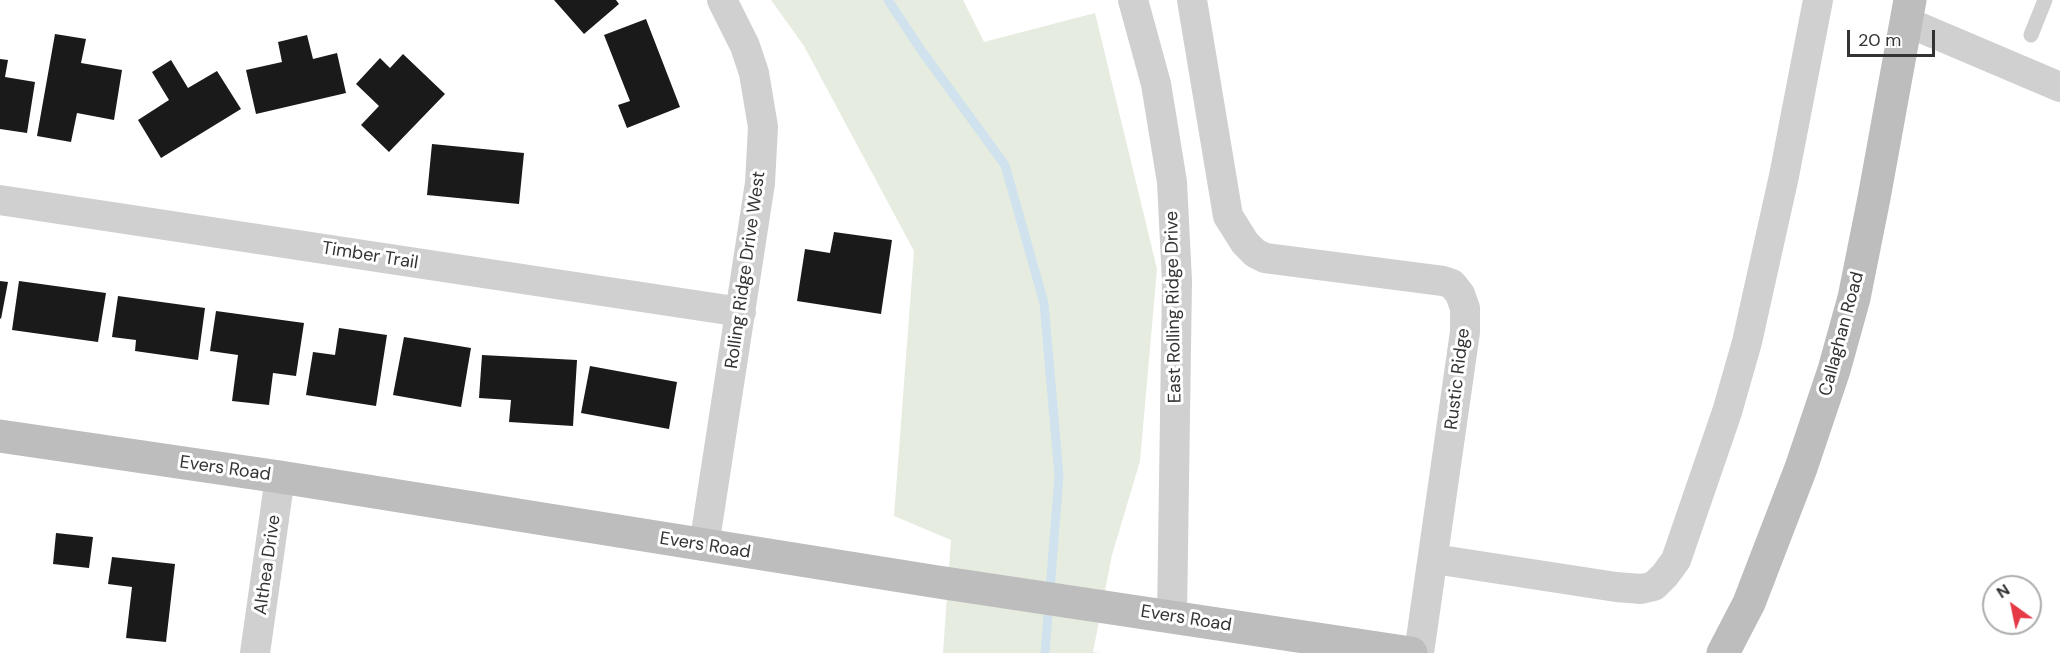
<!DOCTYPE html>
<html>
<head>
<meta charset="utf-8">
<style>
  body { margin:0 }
  #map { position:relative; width:2060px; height:653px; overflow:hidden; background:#fff; font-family:"DM Sans",sans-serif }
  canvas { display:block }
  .north { position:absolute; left:1982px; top:575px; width:60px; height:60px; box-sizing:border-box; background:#fff; border:2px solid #adadad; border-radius:50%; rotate:327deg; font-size:16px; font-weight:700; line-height:24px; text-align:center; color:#333 }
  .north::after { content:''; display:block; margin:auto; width:21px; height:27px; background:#e63946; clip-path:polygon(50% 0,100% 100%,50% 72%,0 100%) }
  .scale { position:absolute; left:1847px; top:30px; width:88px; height:27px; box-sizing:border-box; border:3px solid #333; border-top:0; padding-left:8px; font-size:18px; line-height:21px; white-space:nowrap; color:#333; -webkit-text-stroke:4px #fff; paint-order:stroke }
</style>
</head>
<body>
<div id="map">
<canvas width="2060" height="653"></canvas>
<div class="north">N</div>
<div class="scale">20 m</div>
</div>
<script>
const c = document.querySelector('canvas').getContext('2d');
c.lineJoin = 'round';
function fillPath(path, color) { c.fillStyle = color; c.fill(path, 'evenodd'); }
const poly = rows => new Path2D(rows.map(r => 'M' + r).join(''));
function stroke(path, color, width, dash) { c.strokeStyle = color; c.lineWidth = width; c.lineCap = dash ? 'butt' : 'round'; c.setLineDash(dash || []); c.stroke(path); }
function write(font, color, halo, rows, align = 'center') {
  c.font = font + ' "DM Sans",sans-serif'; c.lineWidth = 6; c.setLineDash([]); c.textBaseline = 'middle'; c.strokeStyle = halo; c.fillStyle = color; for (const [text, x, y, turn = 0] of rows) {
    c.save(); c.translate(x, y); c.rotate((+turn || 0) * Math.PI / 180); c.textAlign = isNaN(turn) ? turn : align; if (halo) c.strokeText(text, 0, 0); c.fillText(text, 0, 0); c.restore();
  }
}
fillPath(poly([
  [771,0,963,0,984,42,1095,13,1157,269,1140,461,1112,555,1093,652,1101,653,943,653,951,540,894,516,914,251,804,46]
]), '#e6ecdf');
stroke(poly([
  [888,0,921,50,1005,165,1044,303,1059,476,1045,653]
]), '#cfe2ee', 9);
fillPath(poly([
  [554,0,616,0,619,4,584,34],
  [646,19,680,107,627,128,618,105,630,101,604,35],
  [55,34,86,39,81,63,122,70,114,120,77,113,71,142,37,136],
  [307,35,313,59,337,53,346,93,256,114,246,70,282,62,278,42],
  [403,54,445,94,389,152,361,125,379,106,356,84,380,58,390,68],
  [0,59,8,60,5,77,35,82,27,133,0,129],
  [171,60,188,88,217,71,241,109,161,158,138,120,169,100,152,72],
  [432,144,524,153,519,204,427,195],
  [834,232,892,240,881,314,797,301,805,249,830,253],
  [0,281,8,282,1,319,0,318],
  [19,281,106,293,98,342,12,330],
  [118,296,205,308,198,360,135,351,136,340,112,337],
  [216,311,304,323,296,376,273,373,269,405,232,401,238,355,210,351],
  [339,328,387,335,376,406,306,395,313,352,335,355],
  [404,337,471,348,461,407,393,395],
  [482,355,577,360,573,426,509,422,511,400,479,398],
  [590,366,677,382,669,429,581,413],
  [56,533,93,537,89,568,53,564],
  [112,557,175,564,166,642,126,638,132,587,108,584]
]), '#1a1a1a');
stroke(poly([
  [2031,35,2045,0]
]), '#d0d0d0', 15);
stroke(poly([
  [1133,0,1156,84,1172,182,1177,281,1172,617],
  [1192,0,1228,216,1245,243,1255,253,1265,258,1443,281,1452,284,1460,294,1465,308,1465,332,1419,653],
  [1907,22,2060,87],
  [0,200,741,312],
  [704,546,760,183,763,127,754,73,745,46,722,0],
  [1434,559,1616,587,1641,589,1654,586,1665,575,1676,560,1727,412,1747,342,1784,176,1818,0],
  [255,653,280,477]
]), '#d0d0d0', 30);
stroke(poly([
  [0,436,280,477,938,582,1411,653],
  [1723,653,1749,603,1801,468,1834,370,1854,298,1874,198,1910,0]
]), '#bdbdbd', 33);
write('18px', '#333', '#fff', [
  ["Timber Trail",370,256,9],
  ["Rolling Ridge Drive West",746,270,-82],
  ["East Rolling Ridge Drive",1174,307,-91],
  ["Callaghan Road",1842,334,-75],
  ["Rustic Ridge",1458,379,-83],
  ["Evers Road",225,469,8],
  ["Evers Road",705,546,9],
  ["Althea Drive",268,565,-82],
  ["Evers Road",1186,619,9]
]);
</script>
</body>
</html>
